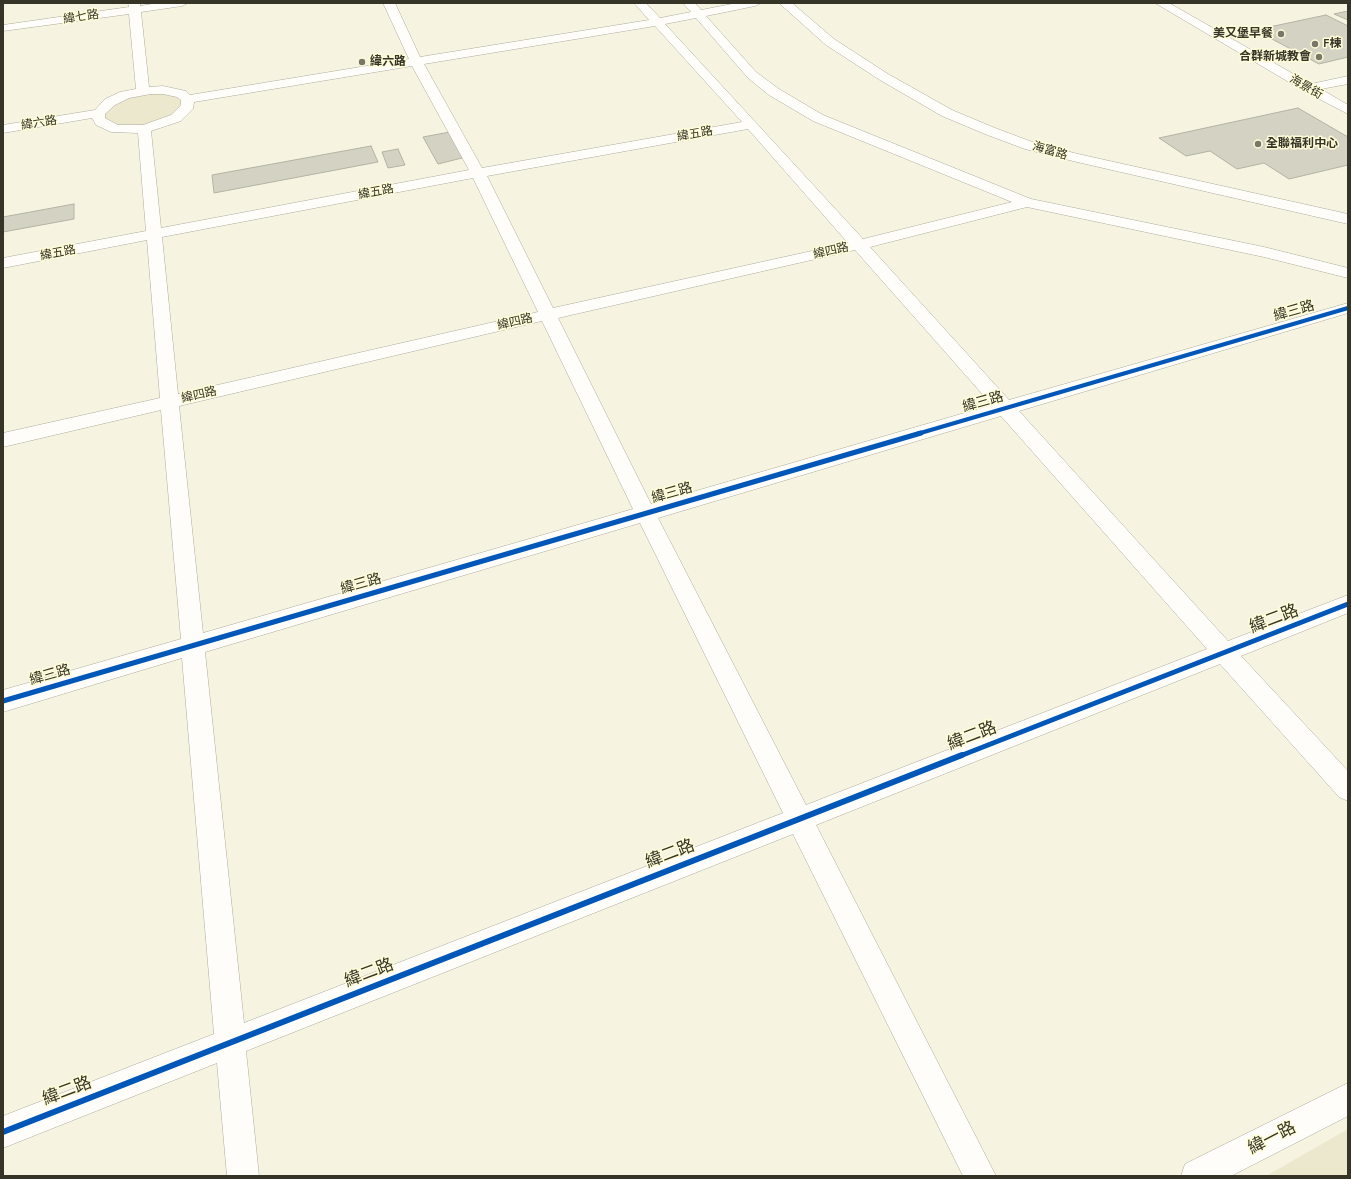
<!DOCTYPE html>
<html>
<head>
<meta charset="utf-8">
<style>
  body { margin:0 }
  #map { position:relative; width:1351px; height:1179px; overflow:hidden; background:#f6f4e1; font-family:Karla,sans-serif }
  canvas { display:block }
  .frame { position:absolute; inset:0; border:4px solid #353426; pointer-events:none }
</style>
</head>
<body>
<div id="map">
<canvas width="1351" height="1179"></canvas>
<div class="frame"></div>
</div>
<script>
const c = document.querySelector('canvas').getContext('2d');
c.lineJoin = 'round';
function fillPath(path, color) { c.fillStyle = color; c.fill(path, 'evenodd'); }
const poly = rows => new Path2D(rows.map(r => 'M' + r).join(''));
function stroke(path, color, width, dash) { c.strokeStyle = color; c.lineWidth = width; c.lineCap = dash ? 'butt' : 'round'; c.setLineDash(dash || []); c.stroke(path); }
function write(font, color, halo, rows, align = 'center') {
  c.font = font + ' Karla,"Noto Sans TC",sans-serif'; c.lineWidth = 3; c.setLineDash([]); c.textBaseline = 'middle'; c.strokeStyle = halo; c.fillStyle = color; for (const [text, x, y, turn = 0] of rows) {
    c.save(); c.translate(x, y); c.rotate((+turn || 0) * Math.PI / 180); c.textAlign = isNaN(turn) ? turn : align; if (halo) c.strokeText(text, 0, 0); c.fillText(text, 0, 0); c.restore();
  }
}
fillPath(poly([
  [160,92,177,97,181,101,180,107,176,112,168,118,145,125,119,126,104,119,103,114,124,98],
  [1348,1129,1348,1176,1266,1176]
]), '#ebe8ce');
const building = poly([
  [1348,11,1348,20,1334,14,1348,11],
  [1326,15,1348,26,1348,57,1319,64,1255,30,1326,15],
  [1298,108,1348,137,1348,165,1289,179,1264,163,1237,169,1210,151,1186,156,1159,138,1298,108],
  [450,132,466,157,438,164,423,137,450,132],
  [371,146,378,162,214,193,212,175,371,146],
  [398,149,405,165,388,168,382,152,398,149],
  [74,204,74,219,3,232,3,217,74,204]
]);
fillPath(building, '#d4d2c3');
stroke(building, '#b3b2a3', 1);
const minor = poly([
  [128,3,140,3,140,6,158,3,188,3,182,6,141,12,149,87,163,86,186,91,190,95,409,59,383,3,395,3,420,57,649,20,634,3,646,3,660,18,691,12,683,3,695,3,701,10,737,3,761,3,755,6,706,16,756,72,779,89,823,115,1031,199,1264,247,1348,268,1348,278,1264,257,1027,207,870,247,1009,400,1348,303,1348,313,1019,411,1228,641,1348,595,1348,613,1241,656,1348,771,1348,801,1339,797,1220,664,816,825,996,1176,963,1176,793,834,246,1051,259,1176,227,1176,217,1063,3,1148,3,1116,214,1034,182,658,3,712,3,690,181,639,161,410,3,447,3,433,160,398,147,240,3,268,3,258,146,231,138,133,111,132,96,125,92,118,3,133,3,125,95,110,105,99,120,92,136,89,129,14,3,31,3,25,129,7,128,3],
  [696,18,748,78,769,95,813,121,1012,202,863,239,665,24,696,18],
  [655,26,742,122,482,168,424,64,655,26],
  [412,66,469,170,161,228,151,131,181,121,193,109,194,102,412,66],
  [151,94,163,94,177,97,181,100,181,105,171,115,143,125,118,125,105,118,105,114,115,105,129,98,151,94],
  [748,129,848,243,553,308,487,176,748,129],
  [473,178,538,312,178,394,162,237,473,178],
  [855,250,992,405,651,504,558,318,855,250],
  [542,321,633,509,203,633,179,406,542,321],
  [1001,416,1207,649,806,805,658,518,1001,416],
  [640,523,783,813,244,1023,205,652,640,523],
  [779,3,792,3,834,39,888,74,952,110,995,128,1035,143,1078,154,1348,214,1348,224,1077,162,1025,149,985,134,942,116,880,80,826,45,779,3],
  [1155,3,1169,3,1311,84,1348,76,1348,84,1321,89,1348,105,1348,114,1304,91,1155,3],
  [1348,1083,1348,1116,1231,1176,1181,1176,1185,1164,1348,1083]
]);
stroke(minor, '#adab9c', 1);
fillPath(minor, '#fefdfa');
stroke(poly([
  [917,434,1348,308]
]), '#0057b8', 4);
stroke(poly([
  [3,701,921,433],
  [960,756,1348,604]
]), '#0057b8', 5);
stroke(poly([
  [3,1132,962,755]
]), '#0057b8', 6);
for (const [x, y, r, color] of [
  [1281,34,4,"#797767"],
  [1315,44,4,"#797767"],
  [1319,57,4,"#797767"],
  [362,62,4,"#797767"],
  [1258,144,4,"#797767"]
]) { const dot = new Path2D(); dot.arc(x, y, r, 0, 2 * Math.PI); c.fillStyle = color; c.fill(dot); stroke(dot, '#fffcd8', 1.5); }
write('12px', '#353426', '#fffcd8', [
  ["緯七路",81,17,-8],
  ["海景街",1306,87,30],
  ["緯六路",39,123,-9],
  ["緯五路",695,134,-10],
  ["海富路",1050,151,16],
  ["緯五路",376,192,-11],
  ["緯四路",831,251,-13],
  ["緯五路",58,253,-11],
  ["緯四路",515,322,-13],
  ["緯四路",199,395,-13]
]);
write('bold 12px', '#353426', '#fffcd8', [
  ["美又堡早餐",1273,34,"right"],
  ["F棟",1323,44],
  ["合群新城教會",1311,57,"right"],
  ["緯六路",370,62],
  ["全聯福利中心",1266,144]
], 'left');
write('14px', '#353426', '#fffcd8', [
  ["緯三路",1294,311,-16],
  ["緯三路",983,402,-16],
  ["緯三路",672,493,-16],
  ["緯三路",361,584,-16],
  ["緯三路",50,675,-16]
]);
write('17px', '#353426', '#fffcd8', [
  ["緯二路",1274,619,-21],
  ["緯二路",972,736,-21],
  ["緯二路",670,854,-21],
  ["緯二路",369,973,-21],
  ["緯二路",67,1091,-21],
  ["緯一路",1272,1138,-27]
]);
</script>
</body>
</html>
